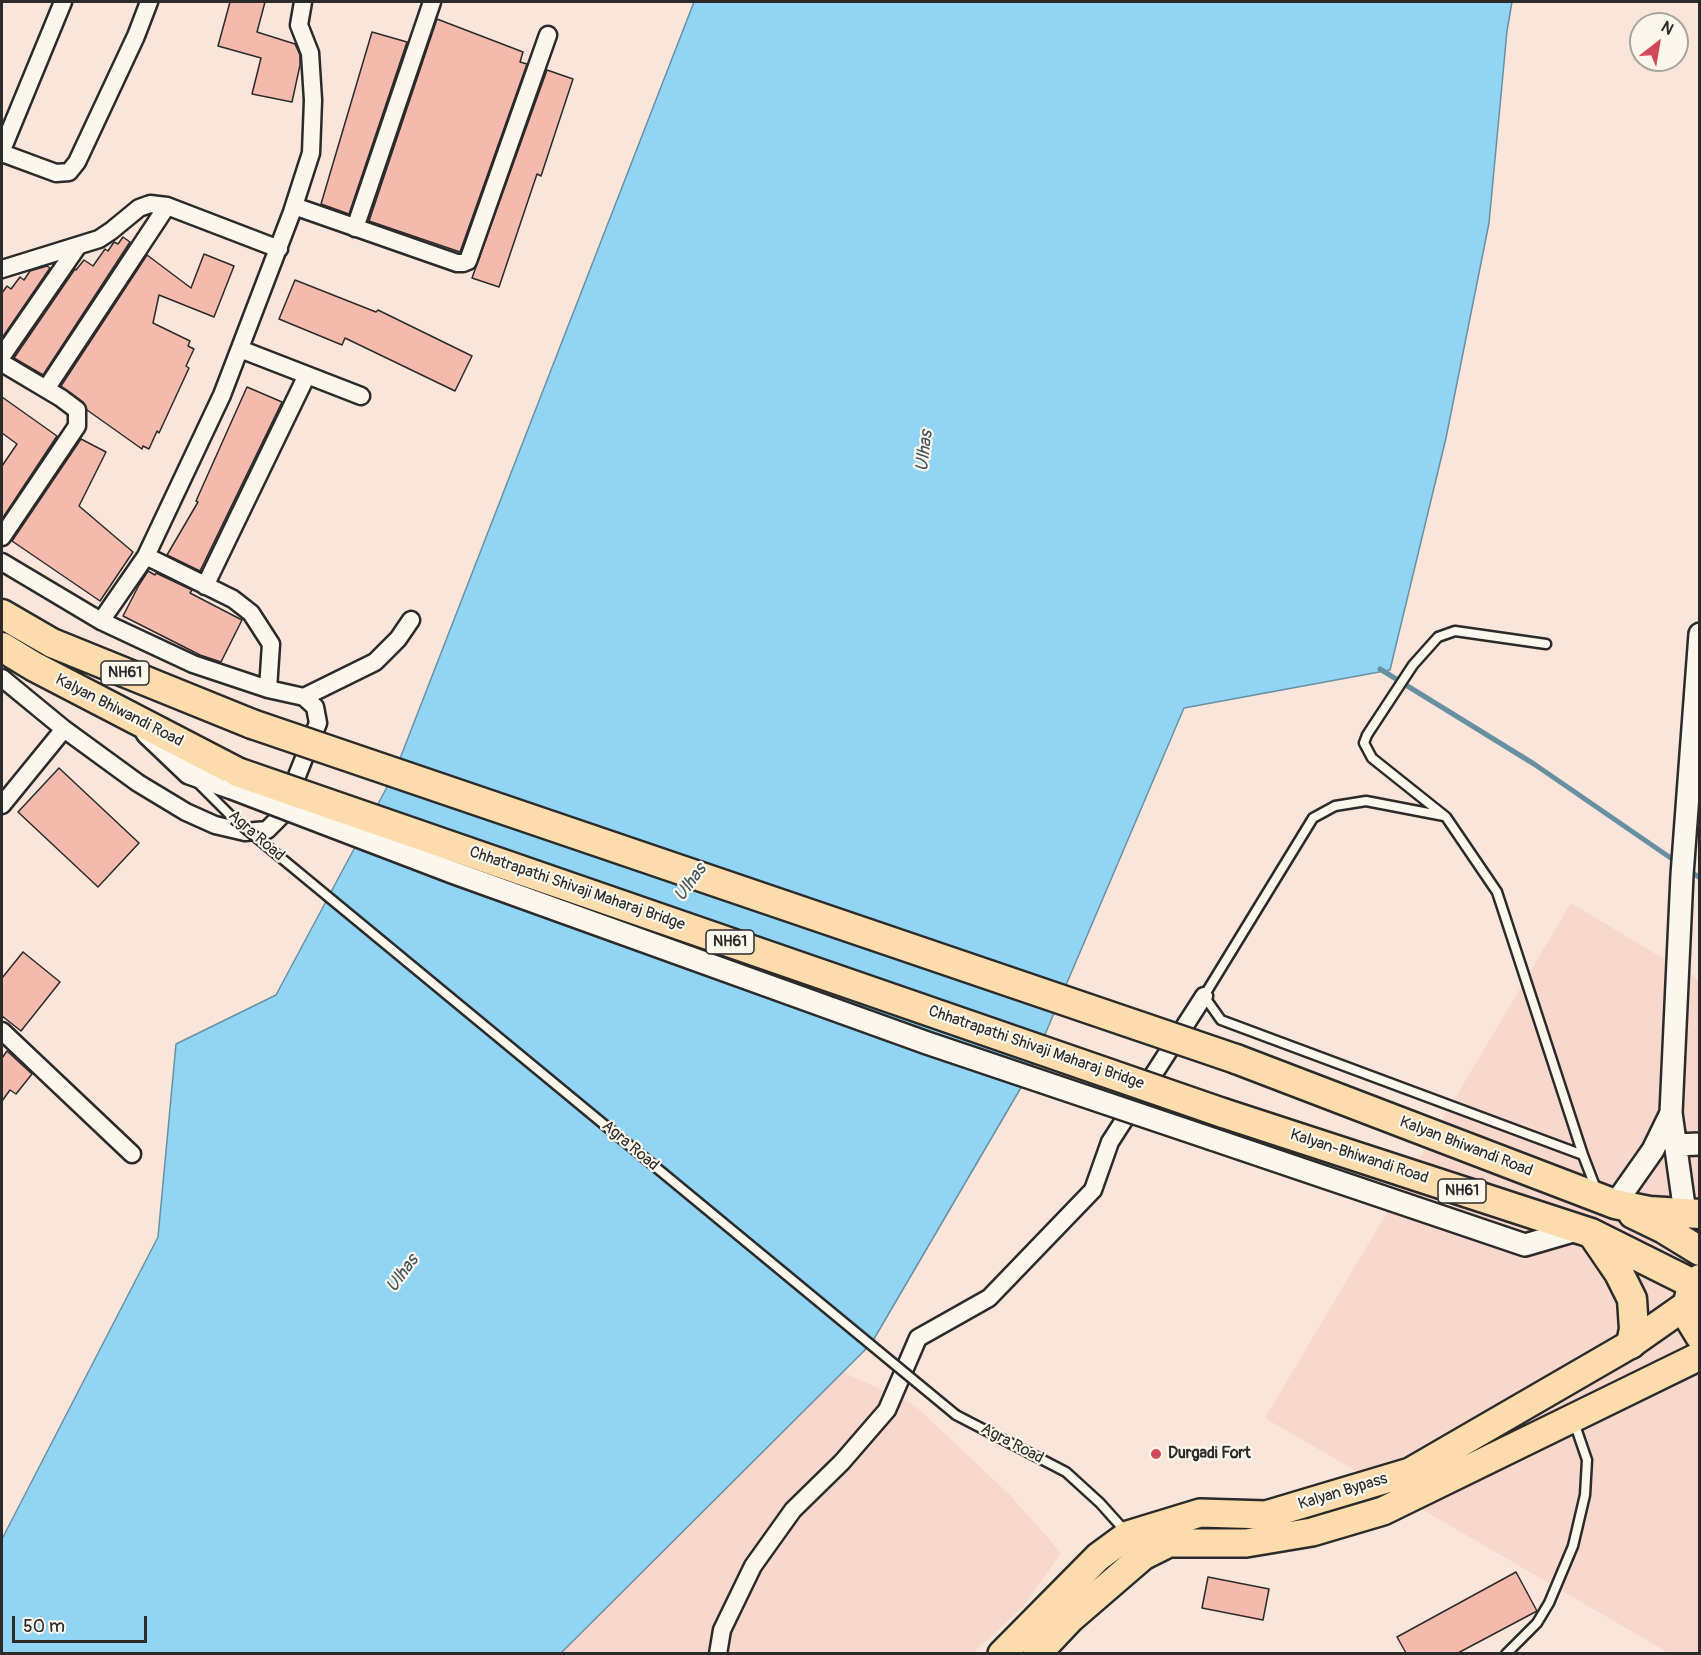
<!DOCTYPE html>
<html>
<head>
<meta charset="utf-8">
<style>
  body { margin:0 }
  #map { position:relative; width:1701px; height:1655px; overflow:hidden; background:#f9e5d9; font-family:Pangolin,sans-serif }
  canvas { display:block }
  .frame { position:absolute; inset:0; border:3px solid #2b2b2b; pointer-events:none }
  .north { position:absolute; left:1629px; top:12px; width:60px; height:60px; box-sizing:border-box; background:#fbf7ec; border:2px solid #a8a59f; border-radius:50%; rotate:31deg; font-size:16px; font-weight:700; line-height:24px; text-align:center; color:#2b2b2b }
  .north::after { content:''; display:block; margin:auto; width:21px; height:27px; background:#d1495b; clip-path:polygon(50% 0,100% 100%,50% 72%,0 100%) }
  .scale { position:absolute; left:12px; top:1616px; width:135px; height:27px; box-sizing:border-box; border:3px solid #2b2b2b; border-top:0; padding-left:8px; font-size:18px; line-height:21px; white-space:nowrap; color:#2b2b2b; -webkit-text-stroke:4px #fbf7ec; paint-order:stroke }
</style>
</head>
<body>
<div id="map">
<canvas width="1701" height="1655"></canvas>
<div class="frame"></div>
<div class="north">N</div>
<div class="scale">50 m</div>
</div>
<script>
const c = document.querySelector('canvas').getContext('2d');
c.lineJoin = 'round';
function fillPath(path, color) { c.fillStyle = color; c.fill(path, 'evenodd'); }
const poly = rows => new Path2D(rows.map(r => 'M' + r).join(''));
function stroke(path, color, width, dash) { c.strokeStyle = color; c.lineWidth = width; c.lineCap = dash ? 'butt' : 'round'; c.setLineDash(dash || []); c.stroke(path); }
function write(font, color, halo, rows, align = 'center') {
  c.font = font + ' Pangolin,sans-serif'; c.lineWidth = 4.5; c.setLineDash([]); c.textBaseline = 'middle'; c.strokeStyle = halo; c.fillStyle = color; for (const [text, x, y, turn = 0] of rows) {
    c.save(); c.translate(x, y); c.rotate((+turn || 0) * Math.PI / 180); c.textAlign = isNaN(turn) ? turn : align; if (halo) c.strokeText(text, 0, 0); c.fillText(text, 0, 0); c.restore();
  }
}
fillPath(poly([
  [1571,903,1699,980,1699,1653,1669,1653,1265,1418],
  [828,1365,914,1405,1010,1495,1061,1553,1023,1607,973,1653,531,1654]
]), '#f8d8cc');
const water = poly([
  [694,2,1512,2,1507,31,1489,223,1446,438,1390,670,1184,708,1026,1079,871,1344,561,1653,2,1653,2,1539,158,1237,176,1044,276,995,394,774,694,2]
]);
fillPath(water, '#91d4f3');
stroke(water, '#6890a3', 1.5);
stroke(poly([
  [1380,669,1534,764,1678,863],
  [1689,870,1700,878]
]), '#6890a3', 5);
const building = poly([
  [230,2,265,2,257,32,295,44,300,55,300,65,292,102,252,94,261,58,218,46,230,2],
  [437,19,523,52,520,62,527,64,460,252,369,221,437,19],
  [372,32,407,42,349,214,321,204,372,32],
  [547,70,573,79,541,176,537,174,499,287,472,278,547,70],
  [123,237,130,242,43,375,14,358,75,269,76,270,84,260,93,266,105,249,108,251,114,242,118,244,123,237],
  [204,254,234,266,214,317,159,295,153,323,190,341,188,346,194,349,186,366,189,368,159,433,157,431,149,449,143,446,142,449,87,410,83,402,61,386,147,255,191,288,204,254],
  [47,266,50,268,2,338,2,293,7,286,11,289,20,277,24,280,30,271,47,266],
  [295,280,376,312,378,310,472,356,455,391,345,338,342,345,279,319,295,280],
  [247,387,282,402,200,571,167,555,198,502,196,501,247,387],
  [2,397,57,436,2,519,2,466,17,444,2,433,2,397],
  [81,439,106,452,79,506,133,552,100,601,12,541,81,439],
  [148,571,155,575,156,573,192,590,190,593,242,620,221,662,200,655,123,616,139,585,148,571],
  [59,768,139,843,98,887,18,812,59,768],
  [23,952,60,982,21,1031,2,1016,2,978,23,952],
  [7,1051,32,1074,16,1094,10,1090,2,1101,2,1058,7,1051],
  [1516,1572,1537,1611,1458,1653,1406,1653,1397,1637,1516,1572],
  [1208,1577,1269,1589,1263,1620,1202,1608,1208,1577]
]);
fillPath(building, '#f4baae');
stroke(building, '#2b2b2b', 1.5);
const service = poly([
  [1546,644,1455,631,1438,637,1413,665,1367,735,1364,743,1372,758,1446,817,1497,892,1583,1155,1596,1189],
  [198,783,234,819],
  [1444,816,1366,801,1335,806,1313,818,1204,996,1221,1020,1583,1155],
  [956,1415,1066,1472,1100,1503,1126,1532],
  [1506,1654,1537,1623,1549,1603,1573,1546,1585,1495,1587,1460,1574,1422]
]);
const minor = poly([
  [2,150,63,2],
  [2,153,56,173,69,172,77,162,136,36,149,2],
  [294,206,457,263,463,263,468,261,548,35],
  [355,228,432,2],
  [2,269,99,239,111,231,139,208,150,204,167,206,279,249],
  [240,349,361,396],
  [2,356,78,246],
  [2,363,61,398,77,410,77,426,2,537],
  [46,389,167,206],
  [146,556,233,599,251,613,271,644,268,689],
  [2,562,101,621,193,664,268,689,304,697,375,662,398,639,411,620],
  [205,586,307,375],
  [101,621,146,556,222,395,292,212,311,153,313,100,310,53,299,25,303,2],
  [2,678,64,729,138,783,186,812,215,825,245,832,267,830,281,816,318,723,315,707,304,697],
  [2,805,64,729],
  [2,1031,132,1154],
  [718,1654,722,1630,753,1566,793,1510,842,1462,887,1410,918,1338,989,1298,1093,1190,1110,1142,1204,996]
]);
const tertiary = poly([
  [147,733,189,773,232,788],
  [1212,1139,1525,1245,1580,1229],
  [1675,1145,1700,1144],
  [1615,1204,1653,1150,1671,1113],
  [1685,1213,1671,1113,1682,875,1700,634]
]);
const primary = poly([
  [1002,1654,1098,1557,1128,1535,1200,1513,1266,1515,1410,1472,1631,1344,1688,1304],
  [1037,1654,1070,1619,1143,1556,1169,1543,1246,1543,1312,1532,1383,1511,1700,1356]
]);
const trunk = poly([
  [2,614,52,643,252,724],
  [2,647,33,666,237,772],
  [1236,1059,1615,1204,1649,1211,1700,1214],
  [1223,1113,1591,1233,1695,1285],
  [1633,1214,1664,1229,1700,1251],
  [1593,1235,1619,1273,1632,1299,1634,1329,1631,1344],
  [1700,1279,1690,1294,1688,1304,1689,1318,1700,1336]
]);
stroke(service, '#2b2b2b', 13);
stroke(minor, '#2b2b2b', 21);
stroke(tertiary, '#2b2b2b', 26);
stroke(primary, '#2b2b2b', 32);
stroke(trunk, '#2b2b2b', 33);
stroke(service, '#fbf7ec', 8);
stroke(minor, '#fbf7ec', 16);
stroke(tertiary, '#fbf7ec', 21);
stroke(primary, '#fcdcac', 27);
stroke(trunk, '#fcdcac', 28);
const serviceBridge = poly([
  [234,819,956,1415]
]);
const tertiaryBridge = poly([
  [232,788,452,872,927,1043,1212,1139]
]);
const trunkBridge = poly([
  [252,724,1236,1059],
  [237,772,1223,1113]
]);
stroke(serviceBridge, '#2b2b2b', 13, []);
stroke(tertiaryBridge, '#2b2b2b', 26, []);
stroke(trunkBridge, '#2b2b2b', 33, []);
stroke(serviceBridge, '#fbf7ec', 8);
stroke(tertiaryBridge, '#fbf7ec', 21);
stroke(trunkBridge, '#fcdcac', 28);
for (const [x, y, r, color] of [
  [1156,1454,6,"#d1495b"]
]) { const dot = new Path2D(); dot.arc(x, y, r, 0, 2 * Math.PI); c.fillStyle = color; c.fill(dot); stroke(dot, '#fbf7ec', 2); }
for (const [x, y, w] of [
  [125,673,48],
  [730,942,48],
  [1462,1191,48]
]) { const box = new Path2D(); box.roundRect(x - w / 2, y - 12, w, 24, 4.5); c.fillStyle = '#fbf7ec'; c.fill(box); stroke(box, '#2b2b2b', 1.5); }
write('bold 15px', '#2b2b2b', null, [
  ["NH61",125,673],
  ["NH61",730,942],
  ["NH61",1462,1191]
]);
write('16px', '#2b2b2b', '#fbf7ec', [
  ["Kalyan Bhiwandi Road",119,711,27],
  ["Agra Road",256,836,41],
  ["Chhatrapathi Shivaji Maharaj Bridge",577,889,19],
  ["Chhatrapathi Shivaji Maharaj Bridge",1036,1048,19],
  ["Agra Road",630,1146,40],
  ["Kalyan Bhiwandi Road",1466,1147,21],
  ["Kalyan-Bhiwandi Road",1359,1157,18],
  ["Agra Road",1012,1444,28],
  ["Kalyan Bypass",1343,1492,-17]
]);
write('bold 16px', '#2b2b2b', '#fbf7ec', [
  ["Durgadi Fort",1168,1454]
], 'left');
write('italic 18px', '#44555d', '#fbf7ec', [
  ["Ulhas",925,451,-83],
  ["Ulhas",691,883,-54],
  ["Ulhas",403,1274,-54]
]);
</script>
</body>
</html>
